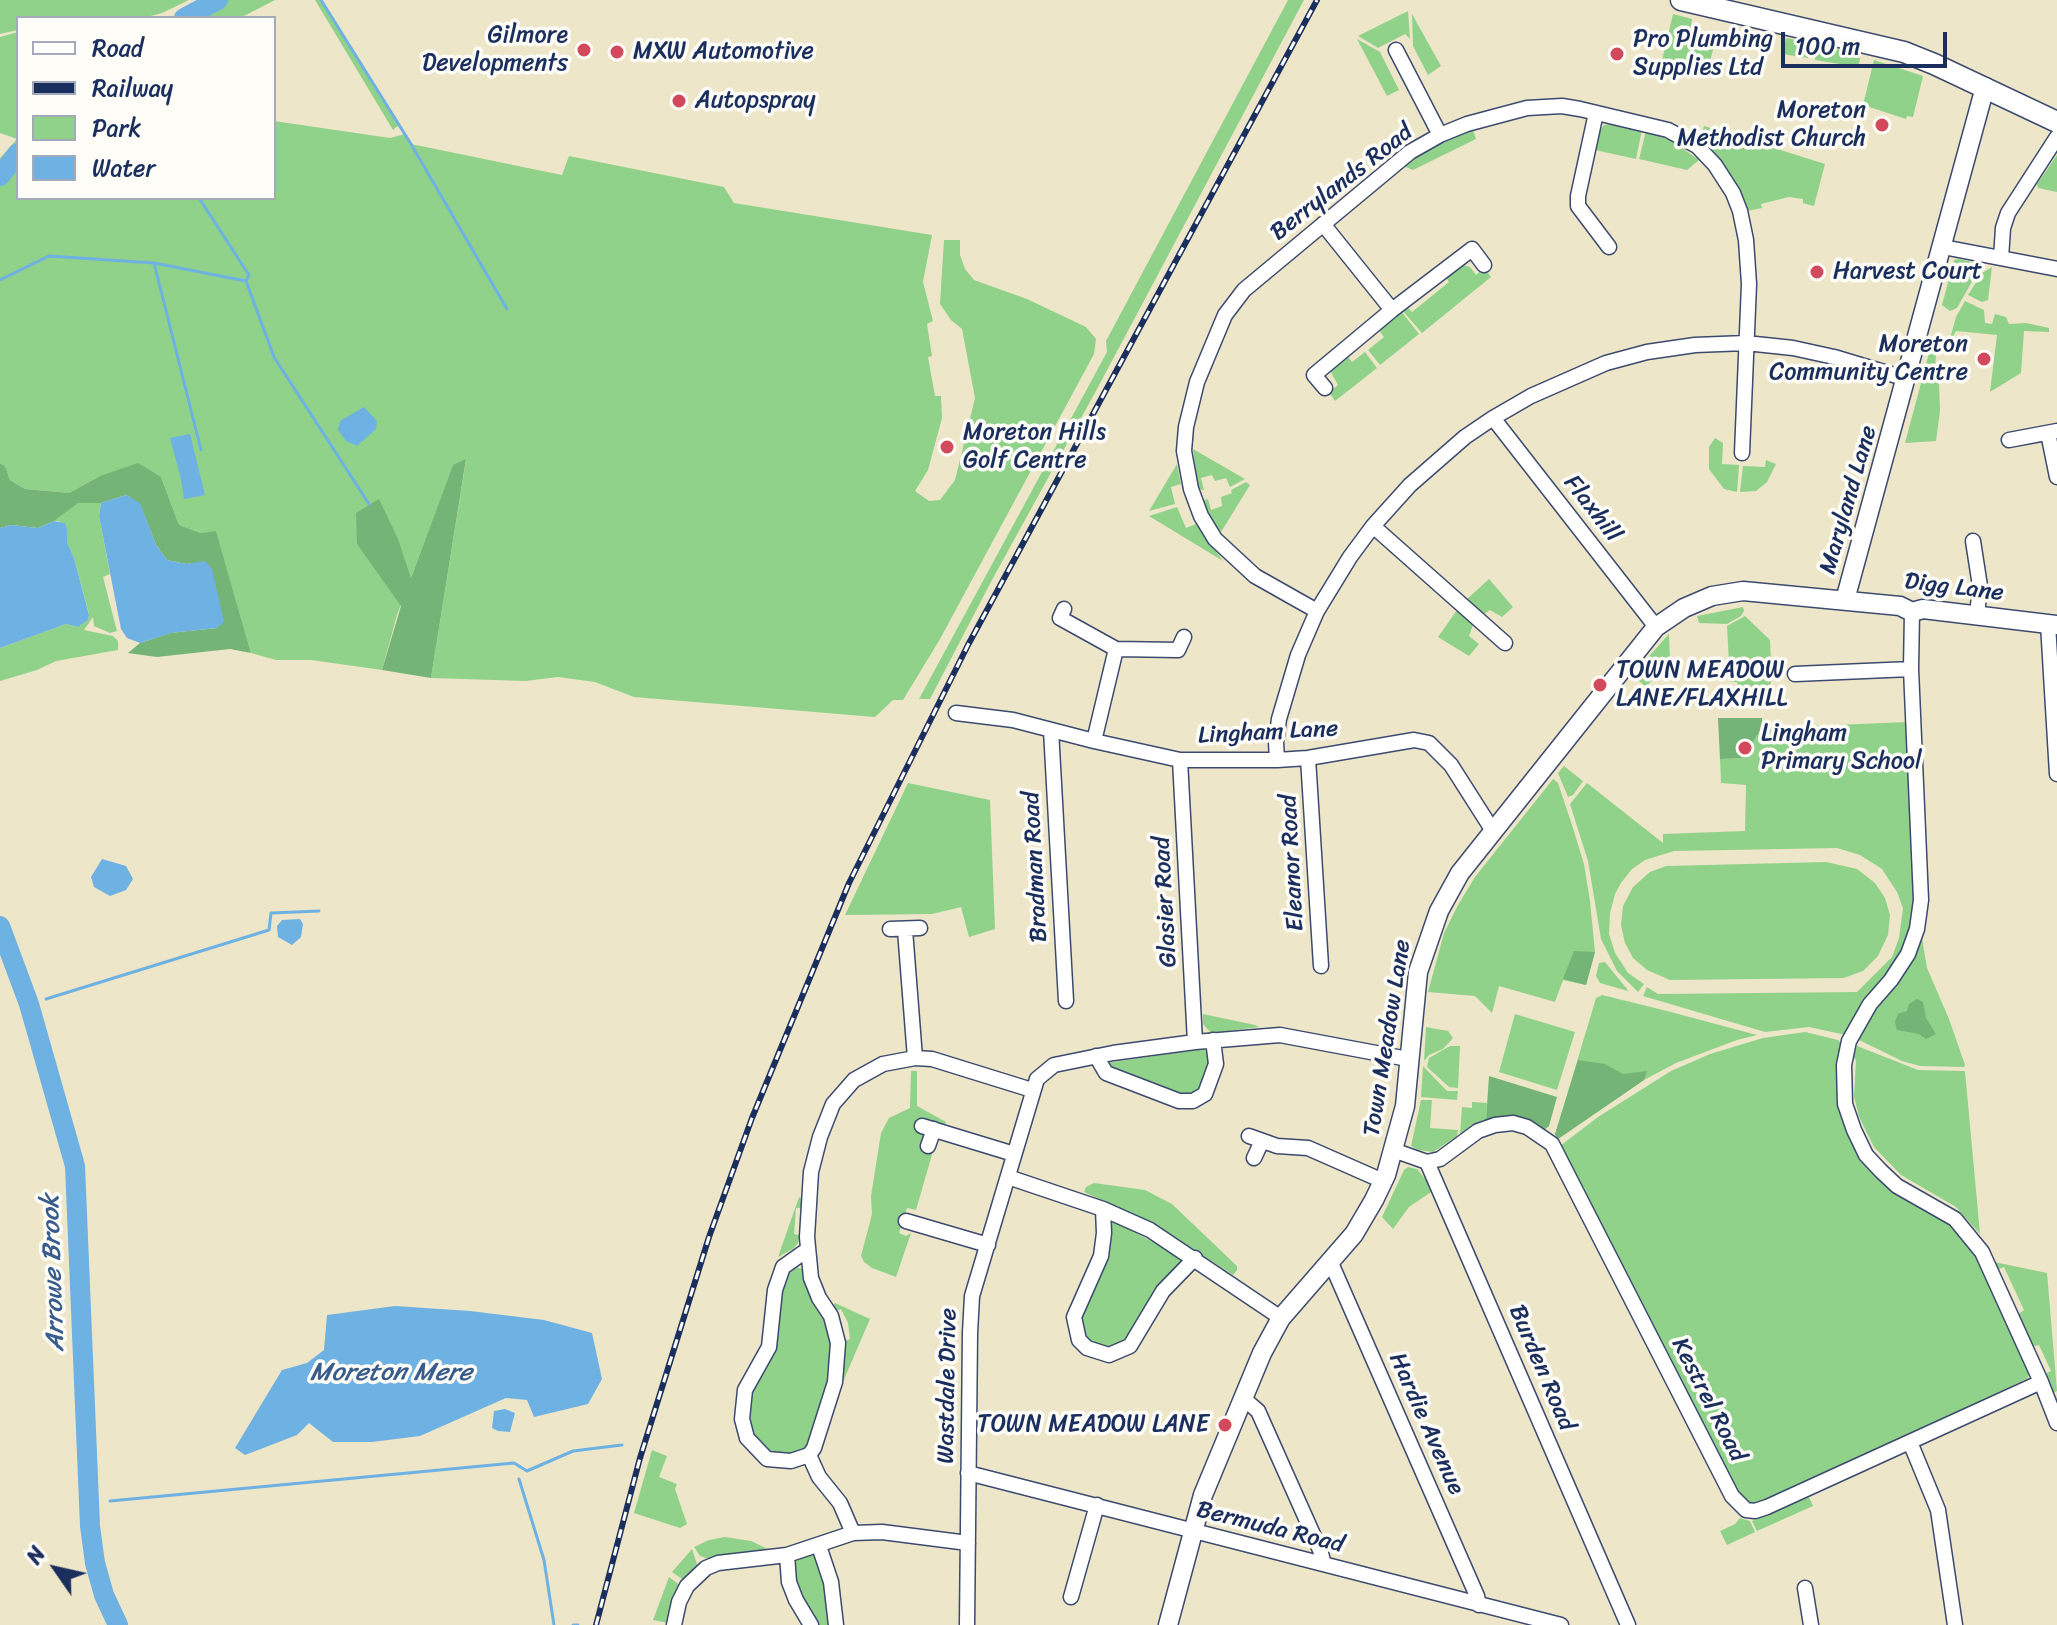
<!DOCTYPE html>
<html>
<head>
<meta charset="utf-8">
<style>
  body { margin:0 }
  #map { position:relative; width:2057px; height:1625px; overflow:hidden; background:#eee6c9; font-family:Sriracha,sans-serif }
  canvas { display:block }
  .legend { position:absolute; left:16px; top:16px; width:260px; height:184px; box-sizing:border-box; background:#fdfcf7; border:2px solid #a3aaba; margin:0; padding:10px 14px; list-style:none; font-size:24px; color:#1b2f5e }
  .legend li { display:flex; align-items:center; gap:16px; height:40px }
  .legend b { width:40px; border:2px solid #a3aaba }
  .north { position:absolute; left:16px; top:1529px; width:80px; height:80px; -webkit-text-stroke:6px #fdfcf7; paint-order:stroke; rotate:304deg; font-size:22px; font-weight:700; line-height:32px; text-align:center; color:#1b2f5e }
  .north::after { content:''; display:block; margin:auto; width:28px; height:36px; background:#1b2f5e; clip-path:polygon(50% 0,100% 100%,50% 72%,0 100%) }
  .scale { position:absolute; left:1781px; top:32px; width:166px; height:36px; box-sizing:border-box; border:4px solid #1b2f5e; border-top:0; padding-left:10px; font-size:24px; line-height:28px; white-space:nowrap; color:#1b2f5e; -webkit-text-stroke:6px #fdfcf7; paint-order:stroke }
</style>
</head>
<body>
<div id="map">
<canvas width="2057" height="1625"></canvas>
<ul class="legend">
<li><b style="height:10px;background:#fff"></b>Road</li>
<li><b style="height:10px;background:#1b2f5e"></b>Railway</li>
<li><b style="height:22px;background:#91d28a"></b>Park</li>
<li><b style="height:22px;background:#6eb1e3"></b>Water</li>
</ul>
<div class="north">N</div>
<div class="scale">100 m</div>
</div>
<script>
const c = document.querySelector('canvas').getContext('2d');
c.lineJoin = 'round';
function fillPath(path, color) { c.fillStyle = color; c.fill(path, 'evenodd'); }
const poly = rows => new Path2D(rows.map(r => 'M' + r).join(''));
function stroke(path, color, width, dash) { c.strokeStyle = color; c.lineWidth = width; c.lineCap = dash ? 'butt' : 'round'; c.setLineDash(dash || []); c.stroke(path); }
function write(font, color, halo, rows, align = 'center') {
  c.font = font + ' Sriracha,sans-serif'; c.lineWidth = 7; c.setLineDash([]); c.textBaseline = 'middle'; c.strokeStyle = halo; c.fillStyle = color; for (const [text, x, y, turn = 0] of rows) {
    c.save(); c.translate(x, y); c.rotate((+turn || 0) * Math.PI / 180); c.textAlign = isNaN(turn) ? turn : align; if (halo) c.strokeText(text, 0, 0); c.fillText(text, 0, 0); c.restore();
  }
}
fillPath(poly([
  [0,0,189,0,162,13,143,18,18,18,18,30,0,34],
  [218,0,275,0,240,18,184,18],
  [315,0,321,0,399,125,393,130],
  [1288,0,1304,0,1097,389,992,580,930,699,919,699,1107,352,1106,341],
  [1408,11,1410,39,1405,34,1378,48,1358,36],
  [1412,14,1441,66,1428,75,1413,46],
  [1673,14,1692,19,1691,27,1716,38,1707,73,1690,68,1684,75,1667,67,1664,70,1660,69],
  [18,32,18,147,0,169,0,158,17,139,0,133,0,37],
  [1786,38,1811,43,1808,58,1782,54],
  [1357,39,1380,52,1399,90,1387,96],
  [1817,44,1861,55,1858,67,1815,60],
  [1874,60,1923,76,1913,117,1907,116,1906,119,1863,105],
  [274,121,390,138,405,134,411,144,562,175,569,156,724,187,734,203,932,235,923,282,933,321,927,324,932,356,928,357,935,396,941,396,942,418,928,470,915,491,929,501,940,500,955,480,975,398,962,329,951,320,940,304,944,240,960,240,960,255,965,269,974,280,1027,299,1086,327,1096,339,1094,354,940,639,903,700,893,700,875,717,634,697,595,682,558,677,526,681,431,678,466,460,453,466,397,615,382,670,311,660,276,660,251,653,216,532,201,533,179,525,161,477,100,476,69,493,25,489,10,480,5,466,0,463,0,176,18,153,18,198,274,198],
  [1611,124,1642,130,1636,159,1595,150,1599,132,1604,125],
  [1704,126,1825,164,1814,206,1803,203,1803,199,1789,197,1761,204,1762,208,1747,211,1733,177,1700,140],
  [1473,130,1476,139,1413,170,1403,166,1441,143],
  [1646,131,1672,141,1699,160,1687,170,1639,159],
  [2057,155,2057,192,2038,188,2037,184],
  [1958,259,1982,264,1957,308,1950,311,1942,305,1954,260],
  [1460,264,1470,267,1476,275,1484,268,1491,277,1422,333,1402,310,1406,306,1412,312,1449,282,1445,276],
  [1992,267,1988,300,1982,302,1968,295,1982,273],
  [1965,301,1984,310,1985,323,1992,324,1995,314,2006,317,2009,324,2026,323,2049,328,2049,332,2024,331,2021,373,1990,392,1997,335,1956,331,1948,346,1956,317],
  [1401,311,1419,334,1380,365,1368,350,1384,337,1378,329],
  [1365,352,1377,368,1335,401,1329,392,1338,385,1329,369,1346,354,1352,362],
  [1929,353,1936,355,1935,371,1939,384,1940,411,1936,441,1905,443],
  [1715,438,1723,443,1722,464,1739,465,1737,492,1724,489,1709,469,1709,447],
  [1193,449,1245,479,1230,487,1226,478,1215,481,1212,475,1201,478,1204,490,1198,489],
  [1766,460,1776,464,1767,482,1756,491,1740,492,1743,466,1765,467],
  [1177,464,1181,484,1171,487,1175,504,1149,511],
  [1246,482,1250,485,1221,532,1211,520,1204,500,1208,499,1211,510,1222,506,1221,497,1232,493,1231,490],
  [77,503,101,503,99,516,110,574,103,577,117,631,110,633,94,626,93,617,84,630,113,636,118,641,118,650,56,661,37,670,0,681,0,648,66,624,78,627,88,620,89,614,74,558,67,542,67,530,59,521,54,521],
  [1177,507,1186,528,1196,524,1223,561,1149,516],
  [1489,579,1513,607,1502,617,1490,610,1483,615,1466,600],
  [1743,607,1744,611,1741,616,1727,624,1699,623,1697,616],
  [1457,610,1473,625,1469,636,1479,644,1469,656,1438,637],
  [1745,616,1770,640,1771,662,1729,663,1727,626],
  [1669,634,1670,660,1646,687,1632,675],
  [1770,664,1771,688,1738,689,1737,682,1730,682,1729,666],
  [1908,722,1914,904,1912,923,1903,952,1846,1035,1809,1027,1765,1032,1643,996,1647,987,1658,994,1857,992,1892,957,1899,938,1903,908,1897,892,1882,869,1860,855,1837,848,1674,851,1645,860,1632,869,1621,883,1615,894,1610,913,1609,934,1615,953,1628,973,1644,984,1638,992,1617,971,1601,939,1588,861,1570,804,1587,783,1663,843,1663,834,1745,831,1746,785,1721,783,1720,759,1747,758,1749,748,1762,728],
  [1564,766,1583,781,1573,795,1568,797,1558,773],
  [1553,779,1558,783,1572,825,1584,864,1590,901,1595,952,1586,985,1563,980,1555,1002,1499,986,1492,1013,1475,996,1428,992,1444,933,1458,905,1475,877],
  [908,783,990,800,995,929,969,937,961,907,932,914,845,915],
  [1826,862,1857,869,1875,883,1885,898,1890,915,1888,935,1878,956,1863,971,1844,978,1670,980,1647,970,1633,958,1625,943,1621,925,1623,906,1633,887,1650,872,1666,866],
  [1921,932,1927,968,1949,1019,1965,1065,1964,1067,1920,1066,1902,1061,1857,1039],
  [1605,962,1627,989,1628,991,1600,983,1596,976,1599,963],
  [1602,995,1667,1011,1757,1035,1737,1040,1676,1063,1644,1080,1558,1139,1555,1135,1596,998],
  [1203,1014,1255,1025,1259,1027,1211,1033,1203,1024],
  [1515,1014,1575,1032,1557,1090,1499,1072],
  [1426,1027,1448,1031,1453,1038,1443,1049,1429,1055,1424,1061],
  [1805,1032,1838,1040,1843,1045,1842,1115,1853,1145,1869,1167,1943,1217,1961,1233,1977,1252,2030,1367,2028,1378,2018,1383,1756,1505,1747,1505,1741,1501,1560,1146,1598,1117,1671,1071,1710,1054,1763,1038],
  [1450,1046,1460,1046,1458,1088,1449,1087,1427,1067,1429,1058],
  [1857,1046,1918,1070,1965,1071,1980,1234,1956,1207,1901,1175,1874,1147,1859,1117,1854,1096,1856,1061,1853,1055],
  [1204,1049,1211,1057,1200,1092,1181,1096,1108,1069,1106,1063],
  [1423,1066,1447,1091,1458,1091,1457,1100,1421,1097],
  [911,1071,917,1071,917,1106,946,1122,944,1128,925,1134,933,1151,916,1210,907,1208,899,1233,906,1236,911,1233,896,1277,872,1268,864,1262,861,1256,872,1214,871,1196,881,1133,889,1118,910,1108],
  [1421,1100,1432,1100,1430,1128,1458,1130,1457,1136,1433,1152,1418,1150,1411,1146],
  [1472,1102,1487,1103,1486,1120,1472,1125,1460,1135,1462,1107,1472,1108],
  [1408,1167,1417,1169,1426,1180,1431,1192,1409,1207,1393,1229,1382,1217,1404,1170],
  [1094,1183,1145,1190,1172,1204,1237,1266,1237,1270,1233,1275,1158,1226,1084,1192,1086,1187],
  [799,1197,803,1200,803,1208,796,1208,794,1234,800,1235,798,1243,793,1249,778,1257],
  [1116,1222,1180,1257,1183,1262,1159,1286,1133,1334,1119,1347,1099,1349,1083,1337,1080,1308,1110,1223],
  [1994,1262,2047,1273,2057,1391,2053,1393,2043,1375,2051,1371,2039,1345,2031,1347,2017,1315,2024,1310,2004,1267,1997,1270],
  [792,1266,803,1269,829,1325,832,1360,825,1394,808,1448,798,1455,773,1455,752,1438,746,1412,788,1269],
  [835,1303,870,1319,839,1391,842,1342,850,1339,848,1323,841,1309,834,1312,831,1307],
  [652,1450,667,1456,659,1477,677,1484,675,1489,687,1524,680,1528,634,1513],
  [1809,1497,1813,1506,1757,1531,1752,1521],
  [1740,1518,1750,1521,1755,1532,1727,1545,1720,1531,1735,1524],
  [725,1537,751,1541,772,1551,722,1556,712,1560,700,1556,694,1547,709,1540],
  [692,1549,697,1564,695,1570,685,1581,672,1572],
  [810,1552,817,1556,830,1588,831,1625,816,1625,796,1587,793,1563,795,1557],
  [669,1577,681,1586,668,1623,653,1620]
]), '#91d28a');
fillPath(poly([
  [466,459,431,678,382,670,401,606,357,544,356,513,379,499,398,539,411,578,453,465],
  [0,463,5,466,10,480,25,489,69,493,100,476,138,463,161,477,179,525,201,533,216,531,251,653,230,649,157,657,128,653,140,643,170,633,217,628,205,562,186,564,167,560,156,545,140,504,126,495,101,503,78,503,54,521,38,528,11,525,0,528],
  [1718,718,1762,718,1762,728,1749,748,1747,758,1720,759],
  [1574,951,1595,952,1586,985,1563,979],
  [1917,999,1923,1002,1926,1018,1936,1034,1926,1039,1919,1034,1897,1030,1895,1022,1898,1014,1907,1011,1909,1004],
  [1578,1060,1605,1064,1623,1074,1647,1071,1644,1080,1558,1139,1555,1134],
  [1489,1076,1557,1097,1549,1126,1543,1131,1517,1118,1501,1117,1486,1120]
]), '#74b476');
fillPath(poly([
  [364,407,377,421,376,429,357,446,346,441,338,430,340,421],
  [190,434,205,495,184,499,181,479,170,438],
  [126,495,140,503,156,545,167,560,186,564,205,561,212,569,224,622,217,628,171,633,140,643,127,638,121,629,99,516,101,503],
  [54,521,65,523,67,530,67,542,74,558,89,615,88,620,78,627,66,624,0,648,0,528,11,525,38,528],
  [102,859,126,866,133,879,126,890,110,896,94,887,91,877],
  [300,919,303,924,301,937,292,945,278,937,277,926,282,920],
  [395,1306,470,1311,544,1320,592,1333,602,1379,588,1404,534,1417,527,1400,506,1398,420,1436,372,1442,333,1442,309,1423,297,1435,245,1455,235,1448,282,1370,307,1363,324,1350,327,1315],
  [505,1409,515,1413,510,1432,498,1431,492,1428,494,1411]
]), '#6eb1e3');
stroke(poly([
  [321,0,411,144,507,309],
  [154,263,201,450],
  [0,280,49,256,154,263,246,281,249,275,199,198],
  [246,281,274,357,369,504],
  [46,999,269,930,271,913,319,911],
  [519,1479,544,1560,554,1625],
  [110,1501,514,1463,527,1471,573,1451,622,1445],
  [573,1625,578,1625]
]), '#6eb1e3', 3);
stroke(poly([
  [184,18,218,0],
  [0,176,18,153],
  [0,926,29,1004,75,1166,90,1526,95,1563,104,1595,118,1625]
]), '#6eb1e3', 20);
const street = poly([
  [1396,50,1440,135],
  [1596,113,1578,196,1578,206,1609,247],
  [1323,224,1392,310],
  [1943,247,2057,269],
  [2001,258,2003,228,2008,213,2057,137],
  [1325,388,1314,375,1392,310,1472,249,1484,265],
  [1493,418,1656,627],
  [2048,433,2057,477],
  [2009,440,2057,431],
  [1373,526,1505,643],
  [1973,541,1980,586,1977,615],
  [1064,609,1060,618,1116,649,1178,650,1184,637],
  [1317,611,1255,576,1215,539,1201,516,1191,489,1184,451,1186,427,1197,382,1225,315,1244,290,1410,152,1440,135,1467,124,1527,108,1562,106,1580,109,1668,130,1697,146,1715,165,1733,193,1740,211,1746,240,1749,284,1742,453],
  [1912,612,1911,669,1921,900,1917,929,1908,954,1891,980,1870,1004,1849,1041,1844,1065,1845,1104,1854,1130,1866,1155,1881,1171,1897,1186,1955,1219,1982,1252,2041,1382,2057,1423],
  [2048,624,2057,774],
  [1795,674,1911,669],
  [956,713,1013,720,1094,741,1180,760,1277,760,1308,758,1414,740,1429,743,1451,765,1493,831],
  [1051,730,1066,1001],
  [1094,741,1116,649],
  [1308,758,1321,966],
  [1180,760,1195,1042],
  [1277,760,1276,742,1279,719,1298,655,1317,611,1350,557,1373,526,1410,485,1465,437,1493,418,1531,396,1606,363,1647,352,1695,345,1746,343,1793,348,1834,357,1907,379],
  [890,929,920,928],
  [905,930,915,1058],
  [1096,1056,1106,1073,1179,1101,1193,1101,1205,1094,1216,1064,1213,1040],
  [922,1126,1014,1154],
  [1249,1136,1277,1146,1308,1148,1383,1181],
  [928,1146,934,1129],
  [1393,1150,1427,1162,1628,1625],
  [1254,1158,1262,1141],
  [1427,1162,1440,1159,1478,1131,1495,1125,1513,1123,1527,1127,1552,1144,1732,1496,1746,1510,1755,1511,1767,1507,2041,1382],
  [1008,1177,1103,1209,1150,1230,1281,1318],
  [1103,1209,1104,1233,1101,1256,1074,1317,1079,1340,1087,1348,1109,1355,1130,1346,1163,1291,1195,1258],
  [906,1221,988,1245],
  [807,1250,783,1267,775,1290,769,1347,745,1390,742,1419,747,1438,767,1459,791,1461,809,1455],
  [1331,1263,1477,1596,1479,1605],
  [1243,1398,1258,1411,1320,1550,1324,1564],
  [1910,1442,1938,1510,1955,1625],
  [968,1473,1561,1625],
  [853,1533,840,1503,819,1477,809,1455,814,1448,835,1382,838,1343,831,1316,819,1298,811,1278,807,1237,811,1172,820,1137,833,1104,854,1080,883,1064,915,1058,932,1059,1032,1090],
  [819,1546,831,1582,836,1625],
  [787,1555,789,1582,796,1600,811,1625],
  [1805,1588,1811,1625],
  [1071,1597,1097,1505],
  [674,1625,679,1602,687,1586,706,1568,718,1563,787,1555,853,1533,882,1532,968,1543],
  [967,1625,970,1333,972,1296,1037,1079,1054,1065,1113,1053,1195,1042,1280,1035,1408,1059]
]);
const secondary = poly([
  [1845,600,1985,87],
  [1168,1625,1203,1495,1262,1353,1281,1318,1354,1234,1374,1200,1386,1175,1405,1106,1418,972,1439,911,1460,873,1656,627,1684,608,1712,596,1743,591,1900,606,1912,612,1923,609,2057,625]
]);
const primary = poly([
  [1681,0,1904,52,1934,64,2057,122]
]);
stroke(street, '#3b4a6e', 17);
stroke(secondary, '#3b4a6e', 21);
stroke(primary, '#3b4a6e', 23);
stroke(street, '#fff', 14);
stroke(secondary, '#fff', 18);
stroke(primary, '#fff', 20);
const rail = poly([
  [596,1625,640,1458,709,1237,752,1118,849,883,968,645,1317,0]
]);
stroke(rail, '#1b2f5e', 6);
stroke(rail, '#fdfcf7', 3, [9]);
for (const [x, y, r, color] of [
  [584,50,8,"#d1495b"],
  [617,52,8,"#d1495b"],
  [1617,54,8,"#d1495b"],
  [679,101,8,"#d1495b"],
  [1882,125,8,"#d1495b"],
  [1817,272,8,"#d1495b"],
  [1984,359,8,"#d1495b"],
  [947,447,8,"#d1495b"],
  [1600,685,8,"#d1495b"],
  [1745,748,8,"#d1495b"],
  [1225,1425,8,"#d1495b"]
]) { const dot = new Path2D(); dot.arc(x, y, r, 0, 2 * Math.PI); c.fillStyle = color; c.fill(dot); stroke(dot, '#fdfcf7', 3); }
write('24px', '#1b2f5e', '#fdfcf7', [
  ["Gilmore",568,36,"right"],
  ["Developments",568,64,"right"],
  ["Pro Plumbing",1633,40],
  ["Supplies Ltd",1633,68],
  ["MXW Automotive",633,52],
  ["Autopspray",695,101],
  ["Moreton",1866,111,"right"],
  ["Methodist Church",1866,139,"right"],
  ["Harvest Court",1833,272],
  ["Moreton",1968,345,"right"],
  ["Community Centre",1968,373,"right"],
  ["Moreton Hills",963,433],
  ["Golf Centre",963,461],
  ["TOWN MEADOW",1616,671],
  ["LANE/FLAXHILL",1616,699],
  ["Lingham",1761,734],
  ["Primary School",1761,762],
  ["TOWN MEADOW LANE",1209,1425,"right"]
], 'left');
write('24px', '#1b2f5e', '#fdfcf7', [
  ["Berrylands Road",1342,183,-38],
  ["Maryland Lane",1849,500,-74],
  ["Flaxhill",1592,509,52],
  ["Digg Lane",1954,588,7],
  ["Lingham Lane",1268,733,-3],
  ["Eleanor Road",1293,863,-93],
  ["Bradman Road",1036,867,-93],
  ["Glasier Road",1166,902,-93],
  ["Town Meadow Lane",1388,1038,-81],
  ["Burden Road",1541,1368,67],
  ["Wastdale Drive",948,1386,-89],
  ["Kestrel Road",1708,1400,63],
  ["Hardie Avenue",1426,1424,66],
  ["Bermuda Road",1270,1528,14]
]);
write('italic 26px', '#385c8d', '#fdfcf7', [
  ["Arrowe Brook",54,1273,-92],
  ["Moreton Mere",391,1373]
]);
</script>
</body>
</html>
